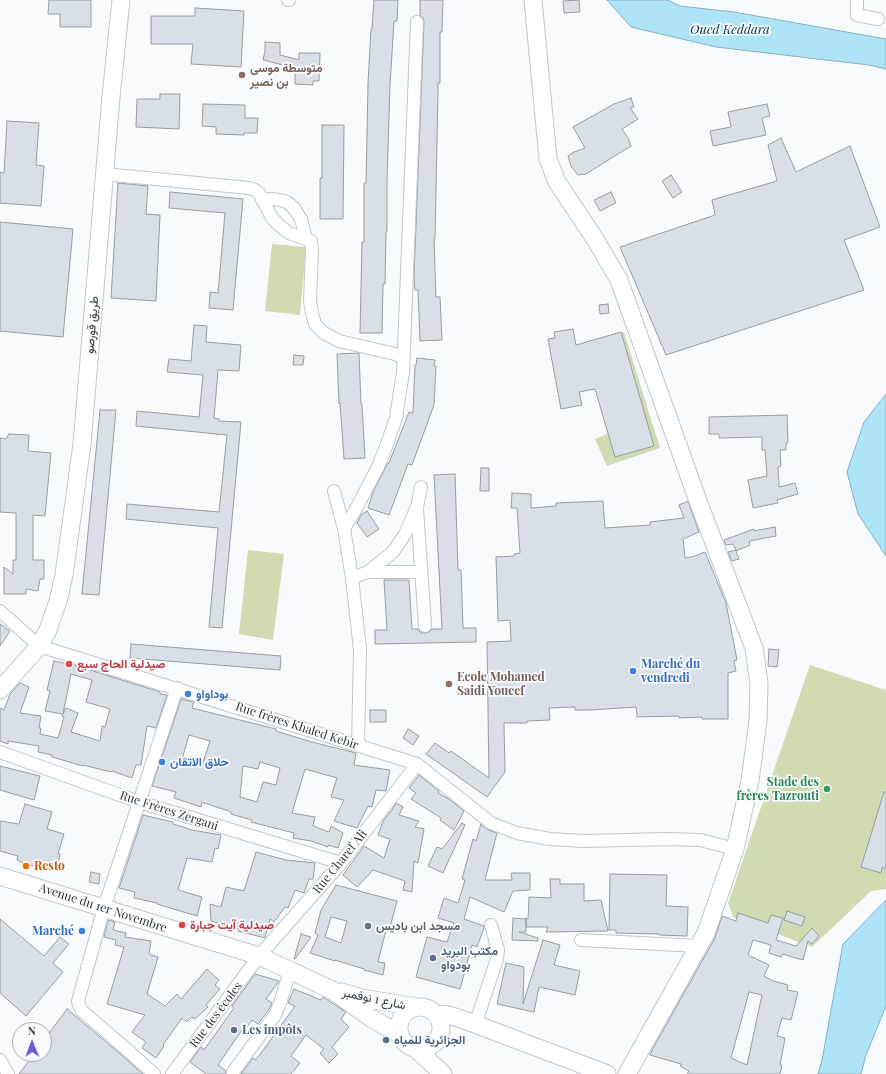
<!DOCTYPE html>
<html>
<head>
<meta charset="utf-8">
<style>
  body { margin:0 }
  #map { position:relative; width:886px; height:1074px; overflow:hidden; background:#f8fbfe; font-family:"Playfair Display",serif }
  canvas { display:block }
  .north { position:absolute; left:12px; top:1022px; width:40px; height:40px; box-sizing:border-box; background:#f8fbfe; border:1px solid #a9abae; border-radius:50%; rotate:359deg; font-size:11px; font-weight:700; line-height:16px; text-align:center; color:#323437 }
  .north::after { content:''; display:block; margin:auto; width:14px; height:18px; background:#645dd6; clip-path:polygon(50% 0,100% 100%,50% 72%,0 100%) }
</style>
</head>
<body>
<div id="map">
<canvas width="886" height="1074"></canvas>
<div class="north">N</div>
</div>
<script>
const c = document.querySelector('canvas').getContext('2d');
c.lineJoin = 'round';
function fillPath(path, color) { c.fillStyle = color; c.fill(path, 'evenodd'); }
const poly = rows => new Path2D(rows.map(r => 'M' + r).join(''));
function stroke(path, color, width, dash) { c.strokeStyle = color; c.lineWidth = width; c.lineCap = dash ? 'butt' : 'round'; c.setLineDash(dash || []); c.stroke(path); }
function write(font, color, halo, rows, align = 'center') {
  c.font = font + ' "Playfair Display",Vazirmatn,serif'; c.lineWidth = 3.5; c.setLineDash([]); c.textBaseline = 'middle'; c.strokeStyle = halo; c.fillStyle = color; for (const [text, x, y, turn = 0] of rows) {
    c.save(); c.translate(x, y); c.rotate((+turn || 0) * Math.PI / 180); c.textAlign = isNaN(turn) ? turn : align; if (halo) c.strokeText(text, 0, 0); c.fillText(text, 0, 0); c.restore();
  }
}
fillPath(poly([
  [272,244,306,247,300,315,265,311],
  [624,332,660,448,607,466,595,439,622,427,590,345],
  [248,550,284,554,273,640,239,634],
  [810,665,886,690,886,889,871,891,812,947,733,917,728,903]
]), '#cfdcb2');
const water = poly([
  [607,0,668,0,680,6,734,12,886,39,886,69,869,65,716,47,631,27,607,0],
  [886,394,886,556,858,514,847,472,864,422,886,394],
  [886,900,886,1006,866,1055,861,1074,818,1074,822,1060,843,944,886,900]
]);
fillPath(water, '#aee4f7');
stroke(water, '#89afbd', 1);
const building = poly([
  [49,0,91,0,91,27,60,27,60,14,48,14,49,0],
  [374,0,398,0,397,21,394,21,390,85,387,181,387,232,386,232,385,284,383,284,382,333,360,333,362,242,364,242,364,183,366,183,368,83,371,29,372,29,374,0],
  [420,0,443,0,442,32,440,32,440,83,438,83,438,91,435,239,434,239,436,297,440,297,442,340,420,341,418,290,415,290,414,276,424,22,423,18,420,15,420,0],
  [579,0,580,12,564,13,563,1,579,0],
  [195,8,244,11,241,67,191,64,193,44,151,44,151,16,195,16,195,8],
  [265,42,280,43,280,55,299,60,299,53,320,53,319,81,313,81,313,85,295,84,295,68,263,60,265,51,265,42],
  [160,94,180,94,179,129,136,127,137,99,160,99,160,94],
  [631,98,634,107,630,108,638,119,622,129,628,138,631,146,584,175,583,174,578,175,571,166,568,156,574,152,585,148,573,127,614,104,631,98],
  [203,104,245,105,245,118,258,118,257,133,244,133,244,135,216,134,216,127,202,126,203,104],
  [767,104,770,116,762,118,766,135,713,146,710,131,731,127,728,112,767,104],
  [7,121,39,123,36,165,44,166,41,206,0,203,0,172,4,173,7,121],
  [322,125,344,125,343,219,320,219,320,178,322,178,322,125],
  [781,138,796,172,850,146,880,227,844,240,864,290,666,355,620,247,715,215,712,200,777,181,768,145,781,138],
  [671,175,682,192,673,198,662,181,671,175],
  [118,183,148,186,146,214,160,215,156,301,111,298,118,183],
  [170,192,243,199,233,310,209,308,210,292,218,293,225,213,169,208,170,192],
  [611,192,616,203,600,211,594,200,611,192],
  [0,222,73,229,63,337,0,331,0,222],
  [608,304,609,313,600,314,599,305,608,304],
  [194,325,207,326,206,342,241,345,239,371,218,370,214,418,219,419,219,421,241,422,222,628,209,627,218,528,126,519,127,504,219,512,227,435,136,426,137,411,199,417,203,375,167,372,169,359,191,361,194,325],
  [573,329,576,345,621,332,654,446,615,457,595,389,579,392,582,405,561,409,548,339,555,338,554,332,573,329],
  [359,353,361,404,362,404,365,458,344,459,340,403,339,404,337,354,359,353],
  [294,355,304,356,303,365,293,365,294,355],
  [417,358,435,360,434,366,436,366,434,405,412,465,408,464,389,515,368,508,374,490,388,463,389,463,409,412,413,413,415,365,416,365,417,358],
  [100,410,116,410,99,595,82,594,100,410],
  [787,415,788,443,786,443,786,450,780,450,781,466,778,467,779,487,795,483,798,494,777,500,778,503,753,508,748,480,767,476,765,450,762,450,762,437,719,438,719,434,709,434,709,417,787,415],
  [9,434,29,435,28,451,51,453,45,516,33,515,33,560,44,560,44,579,40,579,38,591,26,589,26,594,4,594,4,567,13,574,13,560,16,560,16,513,0,512,0,438,6,439,9,434],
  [481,468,489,468,489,491,480,491,481,468],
  [455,474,458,570,461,570,463,628,476,628,476,642,375,644,375,630,387,630,384,580,409,580,412,629,418,629,421,633,425,633,429,632,432,629,442,629,434,475,455,474],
  [512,493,531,494,531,508,556,506,556,503,603,501,605,528,650,525,650,522,684,518,679,505,688,501,699,532,683,539,685,558,695,556,705,552,726,603,737,660,734,661,736,671,728,673,728,719,702,719,702,717,679,718,679,716,637,717,636,707,591,710,575,710,575,707,549,708,550,720,527,721,527,723,504,723,505,772,487,797,426,754,435,743,449,753,451,751,489,778,487,642,511,641,510,620,498,621,496,557,514,556,514,554,520,553,517,508,511,508,512,493],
  [367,511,379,529,367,537,357,523,361,515,367,511],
  [775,527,776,536,749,541,750,545,736,551,739,559,732,561,728,552,736,550,733,544,726,545,724,540,754,529,754,531,775,527],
  [0,624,10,631,0,646,0,624],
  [131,644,281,656,280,670,130,658,131,644],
  [769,649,779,650,777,667,768,666,769,649],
  [54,661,74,665,160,692,160,694,167,695,156,728,147,726,141,765,136,765,132,778,112,771,111,772,83,765,83,766,52,757,52,755,38,752,39,746,8,741,8,744,0,741,0,708,4,710,10,694,20,683,29,687,20,713,41,716,39,728,41,728,40,734,58,738,64,717,62,716,66,708,78,713,71,732,100,741,102,726,105,727,110,709,86,702,92,680,71,674,63,714,45,711,50,691,47,690,54,661],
  [181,699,194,702,192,708,276,729,276,731,312,742,356,753,354,765,390,770,386,791,376,790,372,807,368,806,357,828,334,821,344,800,331,797,337,778,305,769,292,813,315,817,313,826,329,832,331,826,343,833,338,848,328,845,328,847,311,841,293,838,294,833,251,822,252,820,231,814,231,812,202,802,201,807,174,798,176,792,152,786,181,699],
  [189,735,210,741,202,765,182,759,189,735],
  [260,762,280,768,276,785,263,782,257,802,240,797,243,766,258,769,260,762],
  [370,710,386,710,386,722,370,722,370,710],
  [408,729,419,736,413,745,403,738,408,729],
  [0,766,40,776,34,800,0,790,0,766],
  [419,775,439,791,438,793,449,799,464,811,454,830,440,820,441,818,411,799,416,793,409,788,419,775],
  [884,792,886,792,886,868,882,868,881,873,861,867,884,792],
  [396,803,403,807,399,815,419,821,415,827,424,829,418,863,414,861,412,892,403,890,405,881,373,870,357,887,343,875,364,846,384,858,390,839,378,835,383,821,390,812,391,812,396,803],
  [25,804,52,812,47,829,64,834,58,854,60,854,57,870,28,865,17,860,18,856,0,851,0,821,19,824,25,804],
  [143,815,173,822,173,824,192,830,221,835,218,849,215,848,212,862,187,858,178,890,202,897,197,916,157,904,157,903,134,898,135,892,119,888,143,815],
  [462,823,465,825,443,873,428,866,437,847,442,849,462,823],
  [481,824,488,830,497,833,485,880,512,880,511,873,530,873,530,890,513,891,504,912,470,897,464,919,484,926,484,928,477,947,472,945,460,989,416,977,427,937,447,942,454,923,438,918,444,898,458,903,465,880,462,879,473,839,476,841,481,824],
  [256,852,286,860,315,863,313,879,309,879,304,893,295,890,288,908,285,907,274,922,270,919,265,938,238,931,239,929,211,921,210,904,221,907,226,887,244,891,256,852],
  [91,872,100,874,99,884,89,882,91,872],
  [610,874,667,875,666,906,688,907,687,936,659,935,659,934,616,933,616,930,609,930,610,874],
  [550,879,560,879,560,884,584,884,584,901,601,900,608,931,546,932,548,927,526,927,526,918,528,919,529,897,551,898,550,879],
  [336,885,397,901,389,931,386,930,378,962,385,963,383,975,364,970,364,969,335,960,335,961,310,953,318,935,315,933,321,910,336,885],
  [331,917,347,921,341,943,325,937,331,917],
  [787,911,805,917,802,926,784,920,787,911],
  [738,913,768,923,771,915,783,918,776,940,796,946,812,928,819,936,812,944,808,941,803,960,782,954,781,957,769,953,771,945,753,940,748,955,769,965,764,976,773,981,788,985,787,990,798,992,791,1020,782,1018,777,1036,785,1038,780,1065,782,1065,780,1074,687,1074,689,1071,680,1066,681,1064,650,1055,652,1050,715,938,722,916,736,921,738,913],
  [749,992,762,995,747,1065,731,1058,749,992],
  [513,918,526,919,526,932,519,932,538,938,538,941,512,940,513,918],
  [0,919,44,956,60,937,69,944,53,963,63,972,26,1016,0,993,0,919],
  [108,920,115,922,113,930,126,933,125,937,151,941,149,954,158,957,147,994,165,1006,177,994,181,999,207,969,219,980,215,985,220,989,206,1005,208,1007,195,1019,192,1017,187,1022,182,1018,163,1045,164,1046,156,1058,142,1048,146,1042,132,1032,145,1015,107,1004,124,947,115,945,116,940,104,937,108,920],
  [301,934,311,937,295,959,294,959,301,934],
  [543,940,560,945,554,965,580,971,575,995,539,987,534,1012,497,1004,506,963,524,967,523,1004,543,940],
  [255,974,279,981,266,999,272,1003,271,1006,258,1024,252,1020,246,1028,244,1027,218,1065,226,1071,226,1074,206,1074,190,1062,201,1047,204,1050,234,1008,232,1006,255,974],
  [294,989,321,1000,323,997,346,1012,341,1019,349,1027,332,1047,338,1054,329,1063,320,1053,324,1049,306,1035,291,1056,300,1063,291,1074,241,1074,253,1058,256,1060,295,1006,288,1003,294,989],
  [67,1009,119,1053,143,1074,19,1074,34,1054,44,1054,44,1040,67,1009]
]);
fillPath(building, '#d9dfe7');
stroke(building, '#969ca3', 1);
const minor = poly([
  [288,0,289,0],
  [857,0,857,15,878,19],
  [104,174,249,188,255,190,259,193,272,218,280,226,289,233,306,239,311,241,312,250,310,301,312,313,315,324,324,333,339,341,395,354,403,358],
  [262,200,271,199,280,200,287,202,293,207,301,219,306,239],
  [334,491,344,529,352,578,360,649,358,746],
  [417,509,425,626],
  [344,529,356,509,378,467,387,444,396,418,400,391,403,373,417,22],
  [368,572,421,572],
  [352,578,368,572,393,552,405,534,417,507,421,487],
  [0,611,39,646,417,764,491,823,517,833,550,839,584,841,667,839,700,840,735,849],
  [0,752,139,802,341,863],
  [581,940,699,946],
  [475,1025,497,959,498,950,491,925],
  [0,1060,8,1074],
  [233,1072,275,1015,280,1003,290,971],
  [154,1074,124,1047,81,1010,78,1001,104,908,177,688],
  [172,1074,259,956,341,863,417,764]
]);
const secondary = poly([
  [533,0,548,159,557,182,595,239,619,280,698,501,754,648,759,684,758,720,750,781,735,849,706,933,627,1074],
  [0,690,39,646,48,630,58,601,64,575,82,444,111,97,121,0],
  [0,876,259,956,332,990,371,1018,399,1034],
  [342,992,362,998,416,1007],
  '399 1028a21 21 0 1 1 42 0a21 21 0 1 1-42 0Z',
  [436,1014,449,1015,467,1021,607,1074],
  [416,1049,443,1074]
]);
stroke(minor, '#c0c6cd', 14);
stroke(secondary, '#c0c6cd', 19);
stroke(minor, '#fff', 12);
stroke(secondary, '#fff', 17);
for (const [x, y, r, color] of [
  [242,75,4,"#8d6e63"],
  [69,664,4,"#e0444e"],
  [633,671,4,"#3f7fe0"],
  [449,684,4,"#8d6e63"],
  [188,694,4,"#3f7fe0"],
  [162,762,4,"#3f7fe0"],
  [827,789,4,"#2e9e5b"],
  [26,866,4,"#e8710a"],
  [182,925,4,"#e0444e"],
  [368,926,4,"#6b7280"],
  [82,931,4,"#3f7fe0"],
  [433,958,4,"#5c6f8a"],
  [234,1030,4,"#5c6f8a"],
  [386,1040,4,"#5c6f8a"]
]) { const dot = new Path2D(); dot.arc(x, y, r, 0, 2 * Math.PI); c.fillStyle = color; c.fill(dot); stroke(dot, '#f8fbfe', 1.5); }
write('bold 12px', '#785e54', '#f8fbfe', [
  ["متوسطة موسى",250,68],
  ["بن نصير",250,82],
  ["Ecole Mohamed",457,677],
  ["Saidi Youcef",457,691]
], 'left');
write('12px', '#323437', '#f8fbfe', [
  ["طريق قورصو",92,325,-85],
  ["Rue frères Khaled Kebir",297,726,18],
  ["Rue Frères Zergani",169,811,18],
  ["Rue Charef Ali",340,862,-51],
  ["Avenue du 1er Novembre",103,908,18],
  ["شارع 1 نوفمبر",374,999,12],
  ["Rue des écoles",216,1015,-53]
]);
write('bold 12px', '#be3a42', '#f8fbfe', [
  ["صيدلية الحاج سبع",77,664],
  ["صيدلية آيت جبارة",190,925]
], 'left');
write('bold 12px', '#366cbe', '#f8fbfe', [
  ["Marché du",641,664],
  ["vendredi",641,678],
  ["بوداواو",196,694],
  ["حلاق الاتقان",170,762],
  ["Marché",74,931,"right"]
], 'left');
write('bold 12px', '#27864d', '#f8fbfe', [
  ["Stade des",819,782],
  ["frères Tazrouti",819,796]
], 'right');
write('bold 12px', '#c56008', '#f8fbfe', [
  ["Resto",34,866]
], 'left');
write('bold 12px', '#5b616d', '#f8fbfe', [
  ["مسجد ابن باديس",376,926]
], 'left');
write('bold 12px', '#4e5e75', '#f8fbfe', [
  ["مكتب البريد",441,951],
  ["بودواو",441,965],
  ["Les impôts",242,1030],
  ["الجزائرية للمياه",394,1040]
], 'left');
write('italic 13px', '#033644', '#f8fbfe', [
  ["Oued Keddara",730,30]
]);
</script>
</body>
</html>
